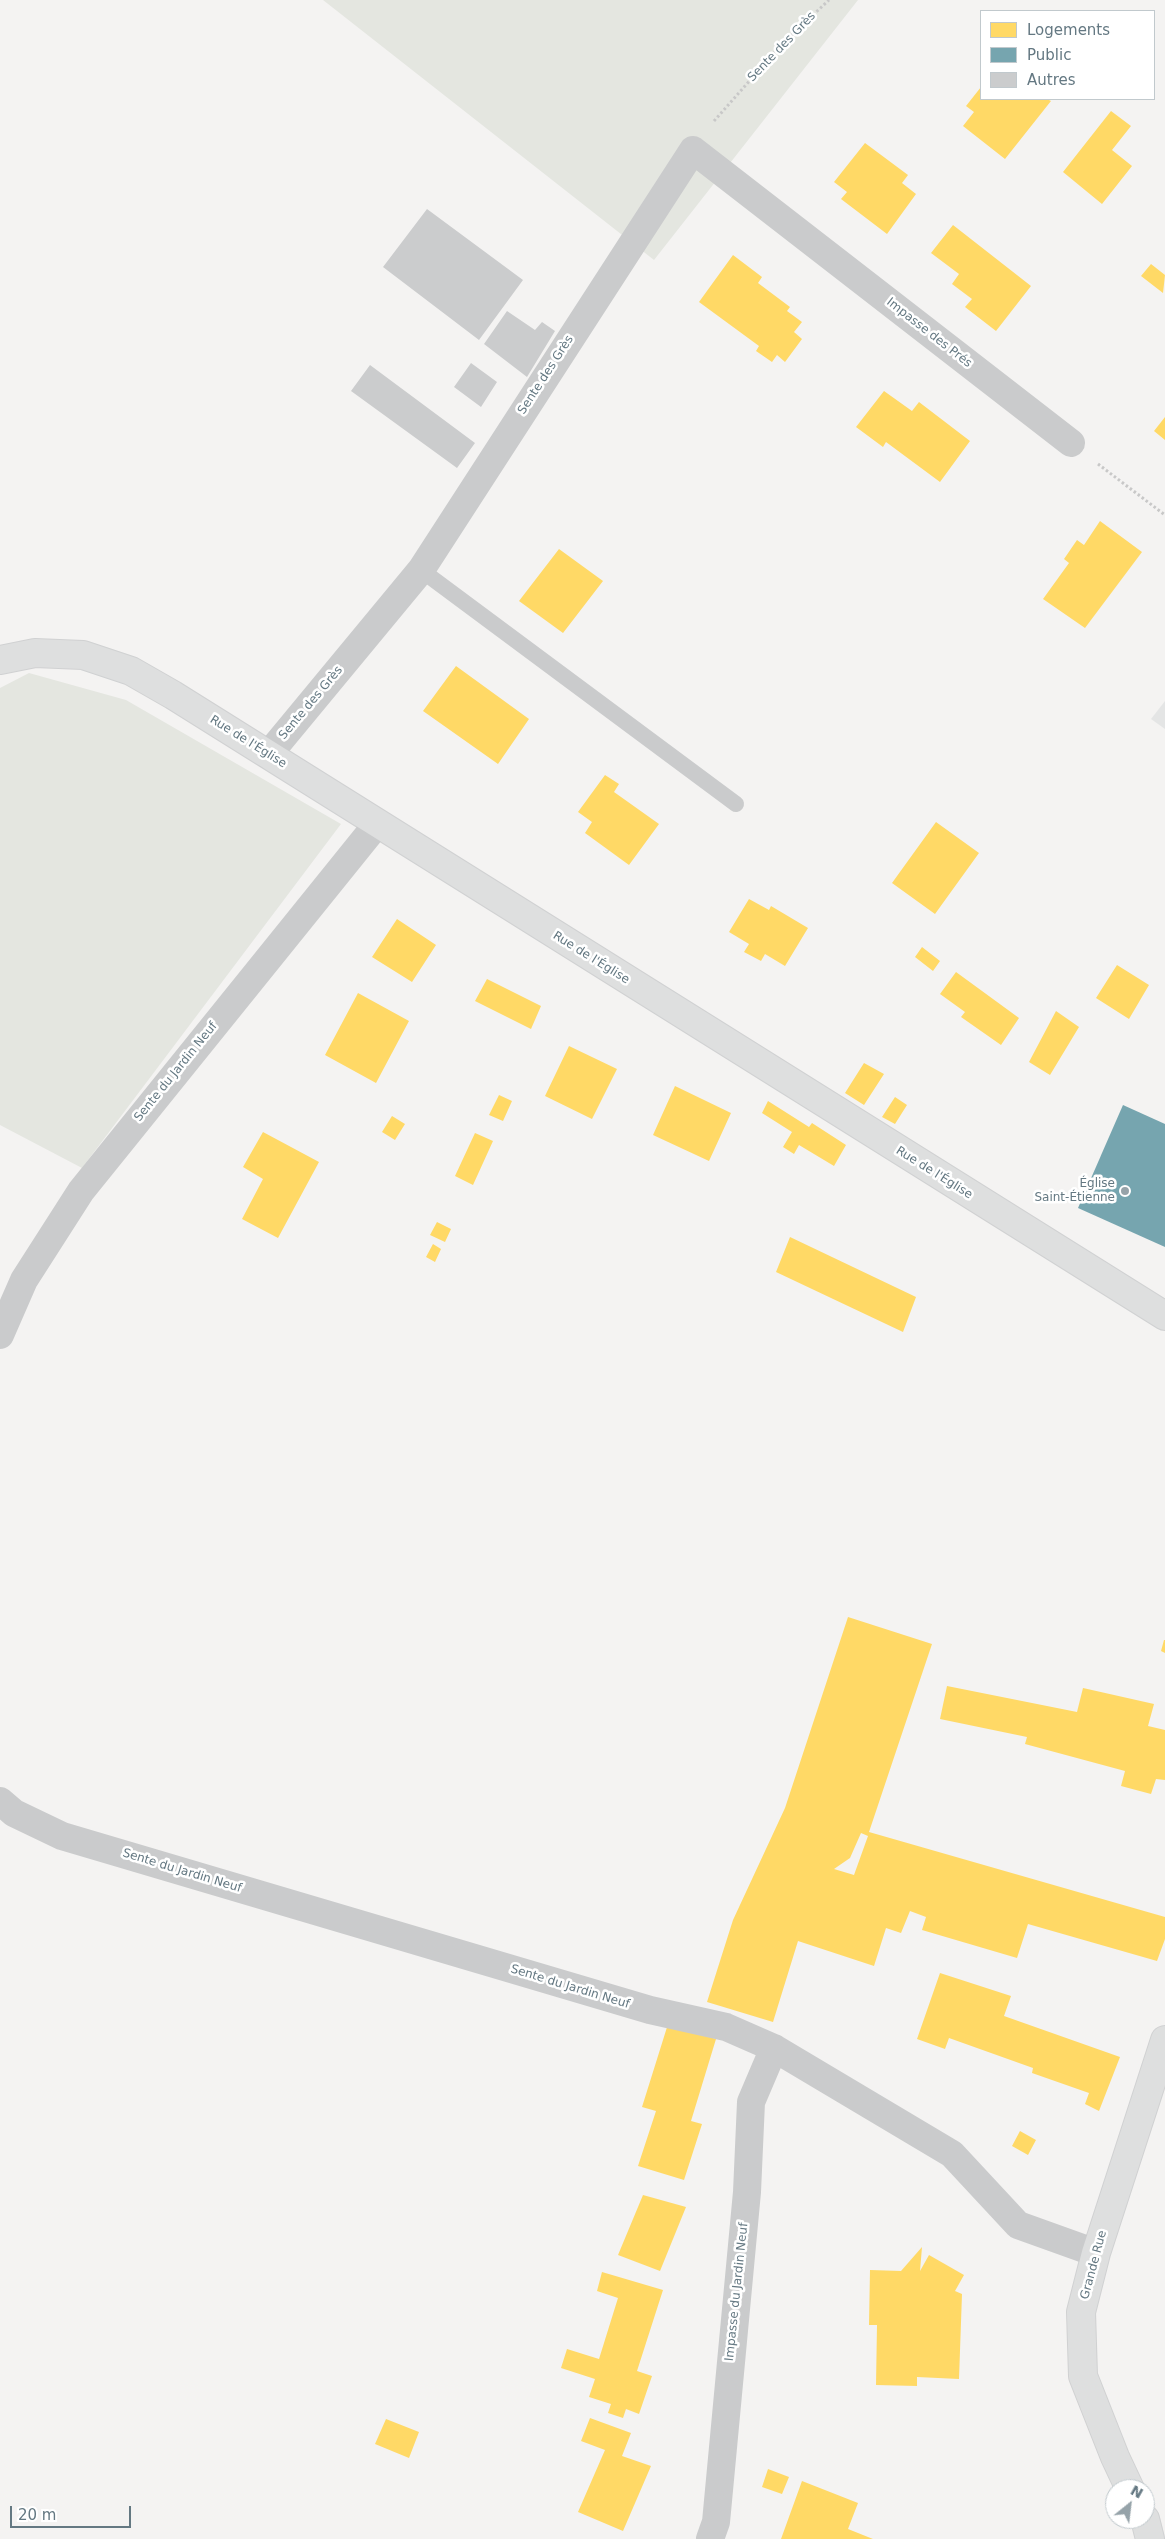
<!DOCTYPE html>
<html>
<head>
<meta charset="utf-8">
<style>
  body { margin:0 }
  #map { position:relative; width:1165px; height:2539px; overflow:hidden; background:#f4f3f2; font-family:"DejaVu Sans",sans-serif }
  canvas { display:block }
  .legend { position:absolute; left:980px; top:10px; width:175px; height:90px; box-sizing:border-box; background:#fff; border:1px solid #c1c9cd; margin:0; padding:6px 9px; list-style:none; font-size:15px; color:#647882 }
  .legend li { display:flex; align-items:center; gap:10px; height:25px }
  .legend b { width:25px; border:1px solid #c1c9cd }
  .north { position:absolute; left:1105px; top:2479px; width:50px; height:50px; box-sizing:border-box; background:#fff; border:1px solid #c1c9cd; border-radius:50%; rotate:29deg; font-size:14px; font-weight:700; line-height:20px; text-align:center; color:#647882 }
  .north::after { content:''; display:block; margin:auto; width:18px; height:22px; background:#96a3a9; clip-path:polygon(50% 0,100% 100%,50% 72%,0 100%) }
  .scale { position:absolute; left:10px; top:2506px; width:121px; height:22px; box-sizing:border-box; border:2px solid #647882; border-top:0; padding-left:6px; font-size:15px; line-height:18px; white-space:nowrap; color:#647882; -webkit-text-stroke:4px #fff; paint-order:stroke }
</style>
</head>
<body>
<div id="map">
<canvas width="1165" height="2539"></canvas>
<ul class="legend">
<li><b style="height:14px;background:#ffd966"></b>Logements</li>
<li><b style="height:14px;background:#76a5af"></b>Public</li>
<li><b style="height:14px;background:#cbcccd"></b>Autres</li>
</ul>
<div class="north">N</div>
<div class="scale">20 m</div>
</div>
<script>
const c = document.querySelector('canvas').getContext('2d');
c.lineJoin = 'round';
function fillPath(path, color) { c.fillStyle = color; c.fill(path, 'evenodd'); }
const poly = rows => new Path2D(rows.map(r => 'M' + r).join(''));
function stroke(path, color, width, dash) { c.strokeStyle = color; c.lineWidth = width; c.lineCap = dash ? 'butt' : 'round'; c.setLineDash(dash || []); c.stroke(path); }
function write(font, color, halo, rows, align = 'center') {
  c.font = font + ' "DejaVu Sans",sans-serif'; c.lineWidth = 5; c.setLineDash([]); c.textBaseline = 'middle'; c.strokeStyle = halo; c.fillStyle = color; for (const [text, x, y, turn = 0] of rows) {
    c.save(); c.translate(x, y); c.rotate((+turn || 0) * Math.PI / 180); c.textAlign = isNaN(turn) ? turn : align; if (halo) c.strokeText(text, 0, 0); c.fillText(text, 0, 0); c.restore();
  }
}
fillPath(poly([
  [1165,701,1165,729,1151,719]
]), '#e4e5e5');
fillPath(poly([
  [323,0,858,0,654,260],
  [29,673,126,700,341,824,82,1168,0,1125,0,688]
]), '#e4e6e0');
fillPath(poly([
  [981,87,981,99,1047,99,1051,101,1005,159,963,126,974,112,966,106],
  [1111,111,1131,126,1112,150,1132,166,1102,204,1063,172],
  [865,143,908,175,902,183,916,194,887,234,841,199,847,192,834,182],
  [953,225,1031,286,996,331,965,307,972,299,952,284,959,274,931,253],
  [733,255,762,277,758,283,790,307,787,311,802,322,794,332,802,339,785,362,777,355,772,362,756,351,759,346,699,302],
  [1151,264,1165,275,1163,293,1141,276],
  [884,391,912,411,919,402,970,441,940,482,886,442,883,447,856,427],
  [1165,417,1165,440,1154,431],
  [1100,521,1142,552,1085,628,1043,599,1069,563,1064,559,1077,540,1084,545],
  [559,549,603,581,563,633,519,601],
  [456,666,529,719,498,764,423,711],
  [605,775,619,784,614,792,659,824,629,865,585,833,592,822,578,812],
  [936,822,979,853,935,914,892,883],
  [749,899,769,910,771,906,808,928,785,966,765,954,761,961,744,952,749,944,729,932],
  [397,919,436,945,412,982,372,957],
  [922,947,940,961,933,971,915,957],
  [1117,965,1149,985,1129,1019,1096,998],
  [956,972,1019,1018,1001,1045,961,1017,965,1012,940,994],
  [487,979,541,1006,531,1029,475,1001],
  [358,993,409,1021,376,1083,325,1055],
  [1056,1011,1079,1027,1050,1075,1029,1062],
  [569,1046,617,1069,592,1119,545,1096],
  [864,1063,884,1074,864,1105,845,1093],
  [675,1086,731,1113,709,1161,653,1135],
  [499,1095,512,1101,503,1121,489,1115],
  [895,1097,907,1105,895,1124,882,1117],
  [768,1101,809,1127,812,1123,846,1145,834,1166,799,1145,794,1154,783,1147,792,1132,762,1113],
  [392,1116,405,1124,395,1140,382,1132],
  [263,1132,319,1162,278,1238,242,1219,263,1179,243,1167],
  [475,1133,493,1141,473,1185,455,1176],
  [437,1222,451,1229,445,1242,430,1235],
  [790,1237,916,1297,903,1332,776,1272],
  [433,1244,441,1249,435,1262,426,1257],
  [848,1617,932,1644,869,1832,1165,1917,1165,1939,1157,1961,1028,1924,1017,1958,922,1930,926,1917,910,1911,901,1933,886,1928,874,1966,798,1941,773,2022,707,2002,733,1920,785,1808],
  [861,1833,868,1836,854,1875,834,1869,850,1858],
  [1164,1640,1165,1640,1165,1653,1161,1651],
  [947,1686,1077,1712,1083,1688,1154,1704,1148,1726,1165,1730,1165,1780,1156,1779,1151,1794,1121,1786,1125,1771,1025,1744,1027,1737,940,1719],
  [940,1973,1011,1996,1004,2016,1120,2057,1099,2111,1085,2104,1089,2093,1032,2073,1033,2068,949,2038,945,2049,917,2039],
  [668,2024,716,2039,691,2121,702,2124,684,2180,638,2166,656,2111,642,2107],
  [1020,2131,1036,2140,1028,2155,1012,2146],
  [643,2195,686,2207,660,2271,618,2255],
  [922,2247,920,2271,929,2255,964,2275,955,2291,962,2294,959,2379,917,2377,917,2386,876,2385,877,2325,869,2325,870,2270,901,2271],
  [602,2272,663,2290,637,2371,652,2376,639,2414,626,2409,623,2418,608,2413,611,2404,589,2397,595,2379,561,2368,567,2349,599,2359,618,2298,597,2291],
  [590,2418,631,2433,622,2456,651,2466,623,2531,578,2512,605,2450,581,2441],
  [386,2419,419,2432,409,2458,375,2444],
  [768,2469,789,2477,782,2494,762,2487],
  [802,2481,858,2503,848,2529,873,2539,781,2539]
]), '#ffd966');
fillPath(poly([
  [1123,1105,1165,1124,1165,1247,1078,1208]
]), '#76a5af');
fillPath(poly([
  [427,209,523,280,479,340,383,267],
  [507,311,535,330,542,322,555,331,527,377,484,344],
  [471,363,497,382,481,407,454,387],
  [370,365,475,443,457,468,351,391]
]), '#cbcccd');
const secondary = poly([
  [0,660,35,653,83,655,131,671,173,695,1165,1316],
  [1130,2489,1115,2457,1083,2376,1081,2312,1096,2253,1165,2040],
  [1145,2519,1150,2539]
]);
stroke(secondary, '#d0d1d2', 30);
stroke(poly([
  [714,121,783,43,829,0],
  [1098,464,1165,515]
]), '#c8c8c8', 3, [2.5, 2.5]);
stroke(poly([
  [421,570,736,804]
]), '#cacbcc', 16);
stroke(poly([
  [268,755,421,570,693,150,1071,443],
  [0,1335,24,1280,81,1191,377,824],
  [0,1801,14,1813,62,1836,650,2010,726,2027,774,2048,952,2154,1018,2225,1096,2253],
  [710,2539,716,2522,747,2192,751,2102,774,2048]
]), '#cacbcc', 28);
stroke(secondary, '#dedfdf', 28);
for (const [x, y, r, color] of [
  [1125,1191,5,"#96a3a9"]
]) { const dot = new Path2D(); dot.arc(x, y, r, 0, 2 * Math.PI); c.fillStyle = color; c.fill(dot); stroke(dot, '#fff', 2); }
write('12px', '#647882', '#fff', [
  ["Sente des Grès",782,47,-46],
  ["Impasse des Prés",929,333,38],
  ["Sente des Grès",546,375,-57],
  ["Sente des Grès",311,703,-50],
  ["Rue de l'Église",248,742,32],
  ["Rue de l'Église",591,958,32],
  ["Sente du Jardin Neuf",176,1072,-51],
  ["Rue de l'Église",934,1173,32],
  ["Sente du Jardin Neuf",182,1871,17],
  ["Sente du Jardin Neuf",570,1987,17],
  ["Grande Rue",1094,2265,-75],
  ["Impasse du Jardin Neuf",737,2292,-84]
]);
write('12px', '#647882', '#fff', [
  ["Église",1115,1184],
  ["Saint-Étienne",1115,1198]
], 'right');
</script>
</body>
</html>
